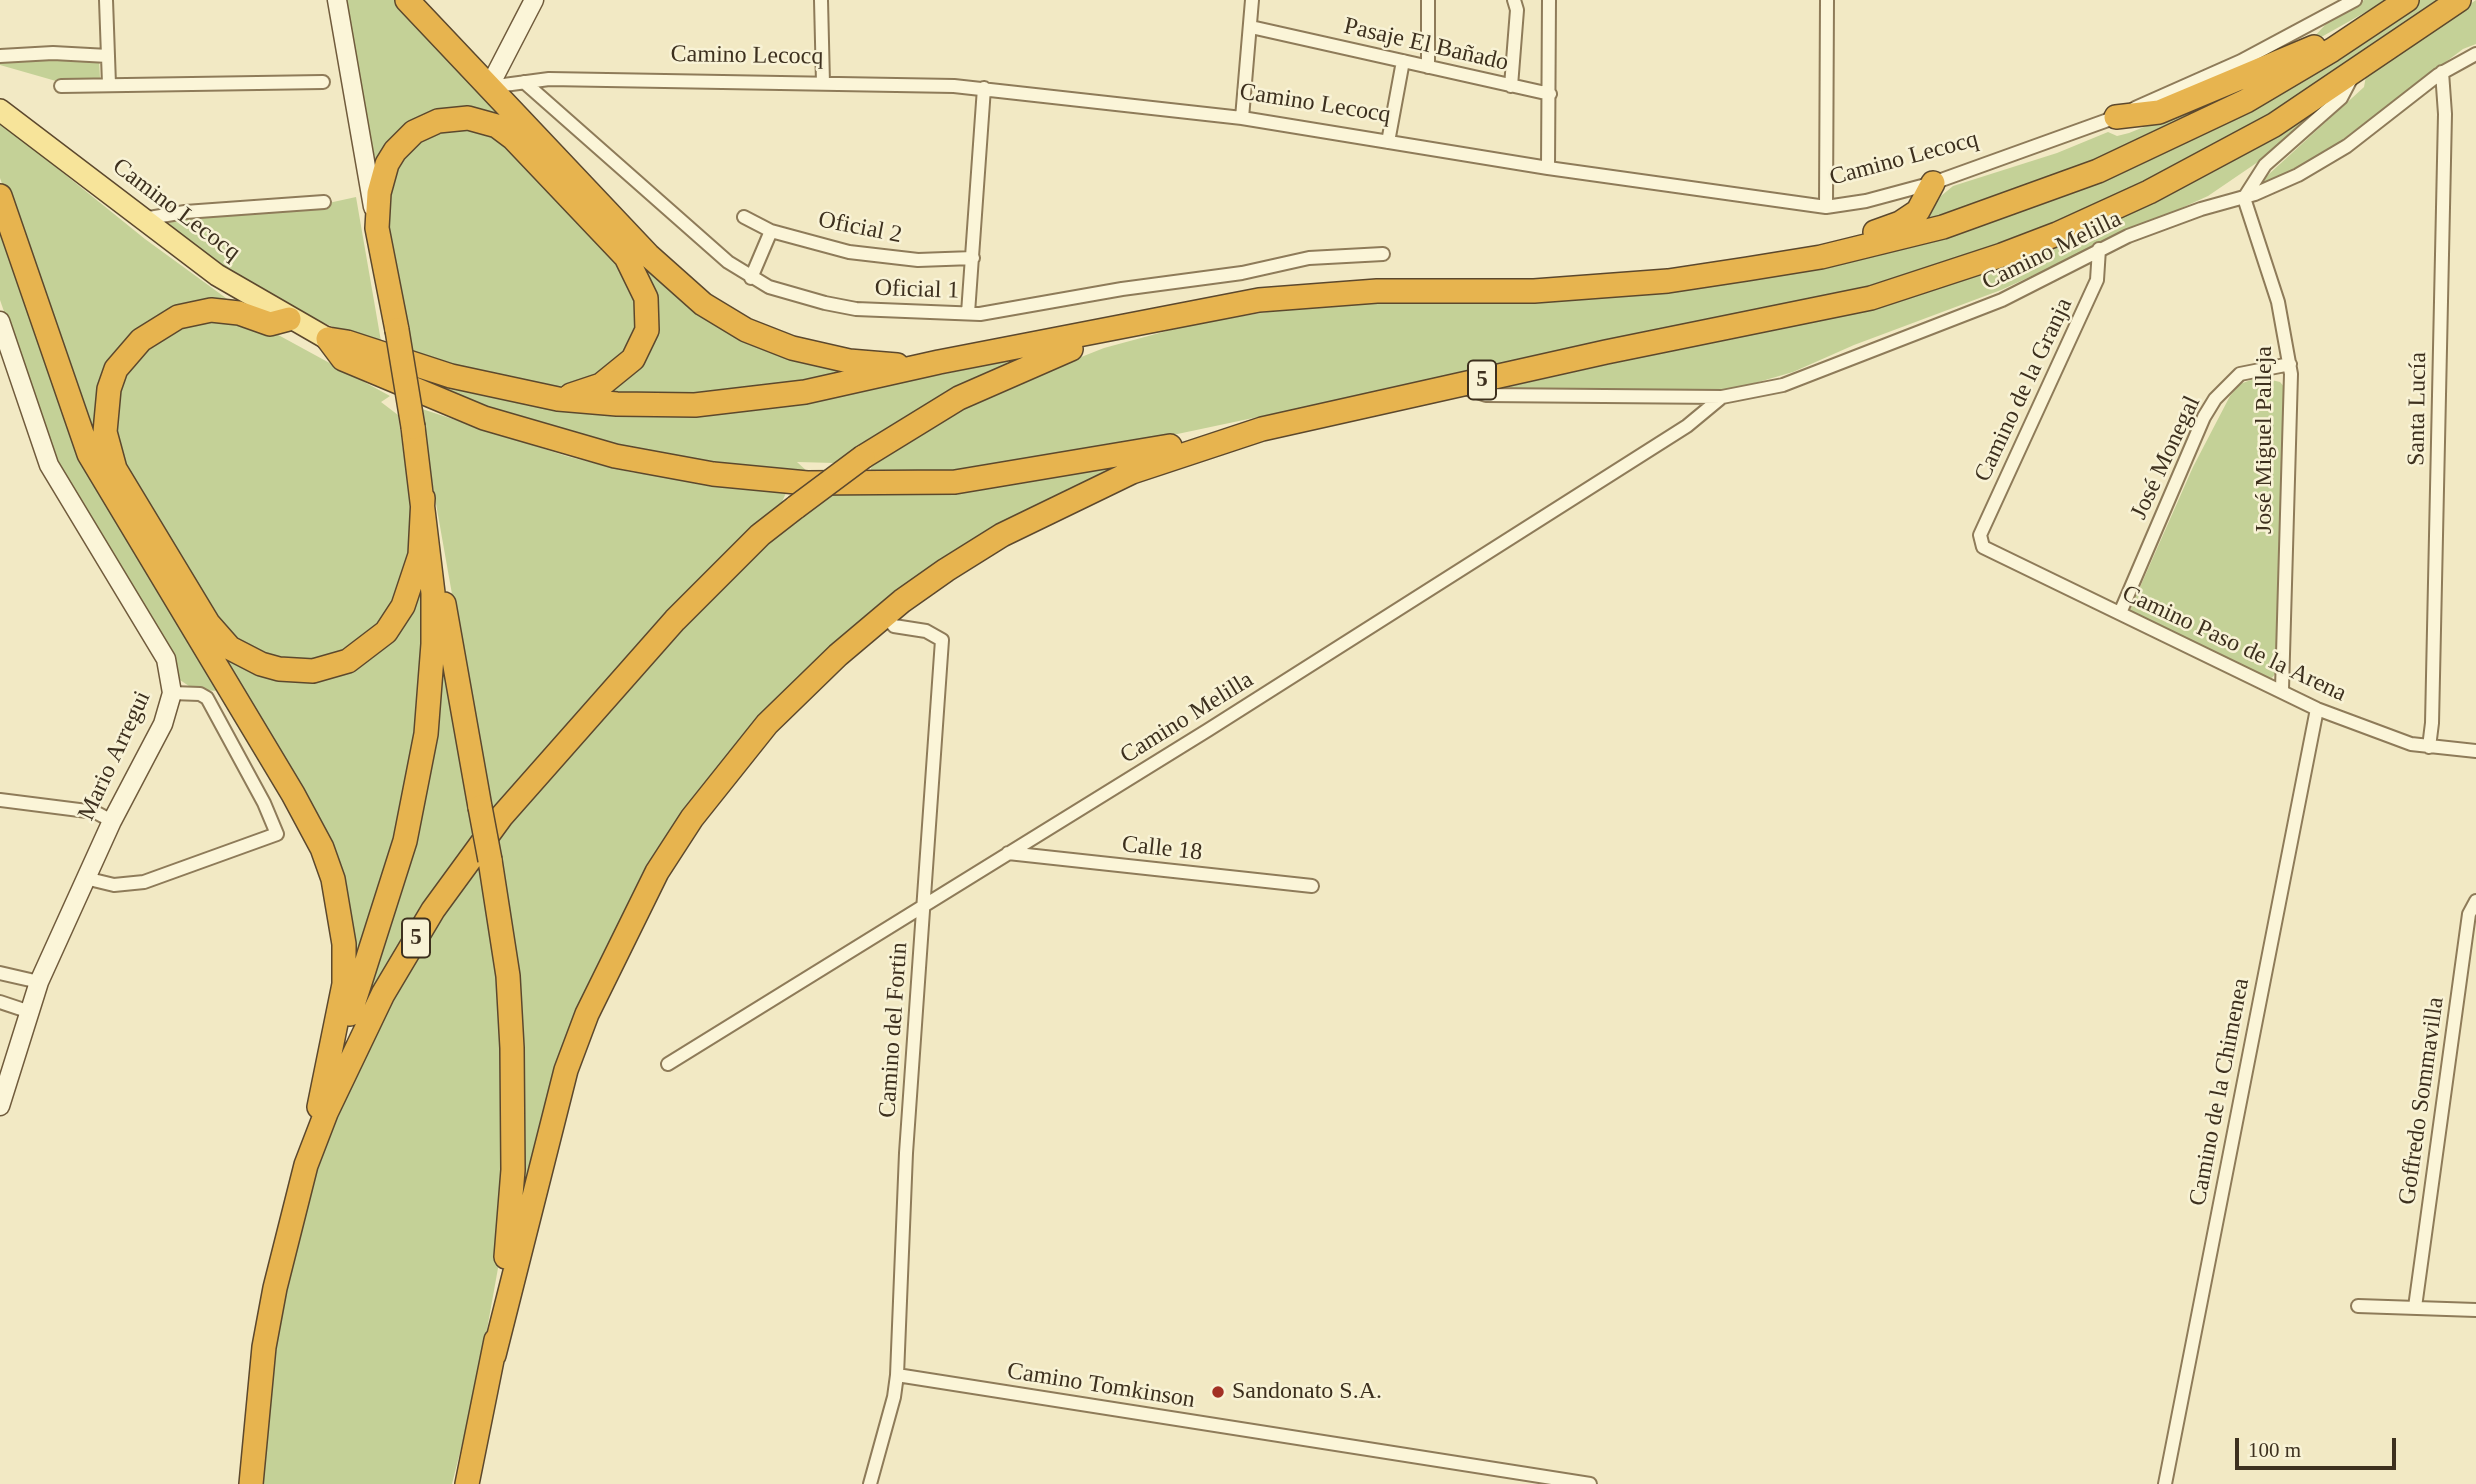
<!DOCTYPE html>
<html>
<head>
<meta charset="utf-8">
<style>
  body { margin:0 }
  #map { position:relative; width:2476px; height:1484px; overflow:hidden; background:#f2e9c4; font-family:Georgia,serif }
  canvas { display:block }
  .scale { position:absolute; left:2235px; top:1438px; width:161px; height:32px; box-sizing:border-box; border:4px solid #3d301e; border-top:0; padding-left:9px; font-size:21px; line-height:24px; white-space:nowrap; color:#3d301e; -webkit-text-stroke:5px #f8f2d5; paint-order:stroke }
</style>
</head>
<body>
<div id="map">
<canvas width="2476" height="1484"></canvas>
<div class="scale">100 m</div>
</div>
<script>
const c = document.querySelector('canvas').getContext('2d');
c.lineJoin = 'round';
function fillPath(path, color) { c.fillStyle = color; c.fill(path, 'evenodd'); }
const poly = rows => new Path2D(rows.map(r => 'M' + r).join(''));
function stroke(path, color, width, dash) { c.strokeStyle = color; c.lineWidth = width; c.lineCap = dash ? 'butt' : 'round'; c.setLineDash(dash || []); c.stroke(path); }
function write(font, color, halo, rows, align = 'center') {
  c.font = font + ' Georgia,serif'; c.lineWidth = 5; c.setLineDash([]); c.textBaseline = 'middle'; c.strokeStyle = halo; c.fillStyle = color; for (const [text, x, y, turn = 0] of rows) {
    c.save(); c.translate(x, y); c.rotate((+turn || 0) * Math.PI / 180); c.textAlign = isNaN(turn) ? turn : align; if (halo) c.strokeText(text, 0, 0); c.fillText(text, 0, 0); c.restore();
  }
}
fillPath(poly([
  [344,0,396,0,669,286,868,368,748,395,599,397,654,314,547,166,452,112,378,168,367,130],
  [2364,0,2387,0,2316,40,2314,37,2325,25],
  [2420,0,2446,0,2343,73,2153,181,2033,233,1868,288,1097,451,967,471,870,475,872,462,952,414,1023,380,1104,348,1189,325,1279,310,1326,305,1534,300,1967,230,2067,194,2185,143,2352,45],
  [2476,0,2476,44,2463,49,2318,158,2260,187,2257,185,2364,87,2366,76],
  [68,58,99,60,100,78,56,81,0,65,0,60],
  [2266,78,2133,145,2031,187,1927,219,1941,196,1953,186,2057,153,2108,132,2117,136,2129,133],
  [2325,105,2274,151,2208,196,2001,290,1854,345,1793,372,1734,389,1718,390,1498,389,1875,305,2040,252,2168,195],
  [0,122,145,239,230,301,153,323,98,421,244,663,354,664,418,575,426,598,416,759,351,995,342,900,98,459,0,178],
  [436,127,492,131,628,268,644,314,616,372,560,389,414,361,404,336,385,201,394,161],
  [356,197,382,347,314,319,260,290,166,227,170,216,324,204],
  [0,211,69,417,222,691,195,690,180,680,169,653,58,466,0,300],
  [195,319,260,325,390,396,381,402,398,415,412,511,411,559,386,620,344,656,290,665,230,638,123,467,113,419,124,376,140,351],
  [363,353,431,382,522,402,799,403,1028,357,889,428,835,463,797,462,808,472,801,474,652,456,477,407],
  [2259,377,2280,382,2286,389,2277,672,2270,680,2129,612,2193,467,2230,396,2240,384],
  [419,408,566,456,630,472,786,493,781,504,691,587,491,814],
  [1129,465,877,609,634,897,583,1001,520,1215,495,837,684,622,783,528,828,494,955,492],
  [433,578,477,832,351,1035,404,861],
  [474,866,486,868,505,1002,500,1257,477,1385,452,1484,261,1484,277,1322,294,1245,318,1167,346,1095,399,984]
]), '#c4d197');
const street = poly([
  [106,0,109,84],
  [821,0,823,83],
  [1251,27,1550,94],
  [0,56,53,53,108,56],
  [1428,67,1428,0],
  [524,82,728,262,769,287,825,303,856,309,980,314,1122,289,1242,273,1309,258,1383,254],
  [61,86,323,82],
  [1511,86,1517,10,1514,0],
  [489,87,549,79,954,86,1242,118,1548,168,1826,207,1866,201,1933,183,2119,116],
  [2135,108,2241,61,2355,0],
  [1242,118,1252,0],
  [1388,142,1403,61],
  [1548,168,1549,0],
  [2244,198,2278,302,2291,374,2282,689],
  [2244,198,2265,165,2341,98,2352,77],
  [1826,207,1827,0],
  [744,217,771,231,849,252,918,260,973,258],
  [143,219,185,212,324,202],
  [2099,249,2097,280,1980,535,1983,547,2317,709,2411,744,2476,751],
  [751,278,771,231],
  [968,313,984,88],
  [1465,388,1486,395,1722,397,1783,385,2002,300,2128,236,2201,209,2255,194,2298,175,2347,146,2438,75,2476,54],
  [2120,613,2204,417,2215,399,2240,374,2290,364],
  [2429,747,2432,723,2445,114,2442,72],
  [0,800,95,812,112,821],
  [1008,853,1312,886],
  [85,878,114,885,144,882,277,834,264,803,207,698,200,694,172,693],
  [0,973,39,982],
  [0,1002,30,1012],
  [668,1064,1208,730,1687,426,1722,397],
  [2358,1306,2476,1310],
  [2415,1307,2469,914,2476,901],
  [897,1375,1590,1484],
  [870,1484,894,1397,897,1375,906,1153,942,640,926,631,894,626,885,615],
  [2165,1484,2317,709]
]);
const secondary = poly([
  [337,0,373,207],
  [489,87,534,0],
  [0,321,49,465,166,659,172,693,163,724,112,821,39,982,0,1106]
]);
const primary = poly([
  [0,110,217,275,328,339]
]);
const highway = poly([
  [407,0,648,255,703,304,746,330,792,348,849,361,897,365],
  [2116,117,2159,112,2314,47],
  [0,196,89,454,293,794,322,848,333,879,344,944,344,984,319,1107],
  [1875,232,1900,223,1918,211,1933,183],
  [289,319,270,324,239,313,211,310,178,317,141,340,116,369,109,389,105,432,115,469,208,623,230,648,261,664,279,669,313,671,348,661,386,632,403,606,420,555,423,498],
  [397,330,377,228,379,193,387,164,395,151,414,132,438,121,468,118,497,126,513,138,626,257,646,298,647,330,633,359,601,385,571,395],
  [328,339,347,342,451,376,558,399,617,404,695,405,805,392,939,362,1259,300,1377,291,1534,291,1668,281,1747,269,1821,257,1943,227,2098,171,2246,101,2332,50,2407,0],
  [328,339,343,359,484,418,615,456,713,474,807,483,955,482,1170,446],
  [863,457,959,398,1071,349],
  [444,604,480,807],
  [490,860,508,976,512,1048,513,1170,506,1257],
  [350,1014,405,841,426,734,433,644,433,593,413,427],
  [494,1355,566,1070,587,1014,657,872,692,818,767,724,838,655,902,601,946,570,1002,535,1132,472,1262,429,1606,352,1871,298,2002,255,2057,234,2149,192,2274,125,2459,0],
  [251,1484,264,1347,275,1288,306,1165,326,1113,383,994,433,910,501,817,675,620,760,535,796,507],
  [467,1484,496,1340]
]);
stroke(street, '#8e7b59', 16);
stroke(secondary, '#705b3c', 21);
stroke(primary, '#5c482d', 24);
stroke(highway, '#5c482d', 26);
stroke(street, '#fbf5d8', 12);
stroke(secondary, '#fbf5d8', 18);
stroke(primary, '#f7e49a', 21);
stroke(highway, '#e7b44f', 23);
const highwayBridge = poly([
  [397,330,413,427],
  [796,507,863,457],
  [480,807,490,860]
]);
stroke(highwayBridge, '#5c482d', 26, []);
stroke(highwayBridge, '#e7b44f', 23);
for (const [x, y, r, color] of [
  [1218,1392,7,"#a23024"]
]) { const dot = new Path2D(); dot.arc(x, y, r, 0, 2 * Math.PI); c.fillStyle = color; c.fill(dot); stroke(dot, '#f8f2d5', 2.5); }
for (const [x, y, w] of [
  [1482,380,28],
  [416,938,28]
]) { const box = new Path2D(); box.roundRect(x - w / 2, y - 19.5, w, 39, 5); c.fillStyle = '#f8f2d5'; c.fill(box); stroke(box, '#3d301e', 2); }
write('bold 23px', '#3d301e', null, [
  ["5",1482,380],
  ["5",416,938]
]);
write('24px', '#3d301e', '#f8f2d5', [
  ["Pasaje El Bañado",1426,45,13],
  ["Camino Lecocq",747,56,1],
  ["Camino Lecocq",1315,104,9],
  ["Camino Lecocq",1904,159,-15],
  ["Camino Lecocq",176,210,37],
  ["Oficial 2",860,228,11],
  ["Camino Melilla",2052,251,-26],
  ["Oficial 1",917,290,2],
  ["Camino de la Granja",2024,390,-65],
  ["Santa Lucía",2418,409,-89],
  ["José Miguel Palleja",2265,440,-90],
  ["José Monegal",2166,458,-65],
  ["Camino Paso de la Arena",2234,644,25],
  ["Camino Melilla",1187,718,-32],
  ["Mario Arregui",115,756,-65],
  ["Calle 18",1162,849,6],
  ["Camino del Fortin",894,1030,-86],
  ["Camino de la Chimenea",2220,1092,-79],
  ["Goffredo Sommavilla",2422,1101,-82],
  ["Camino Tomkinson",1101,1386,9]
]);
write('24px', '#3d301e', '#f8f2d5', [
  ["Sandonato S.A.",1232,1392]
], 'left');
</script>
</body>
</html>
